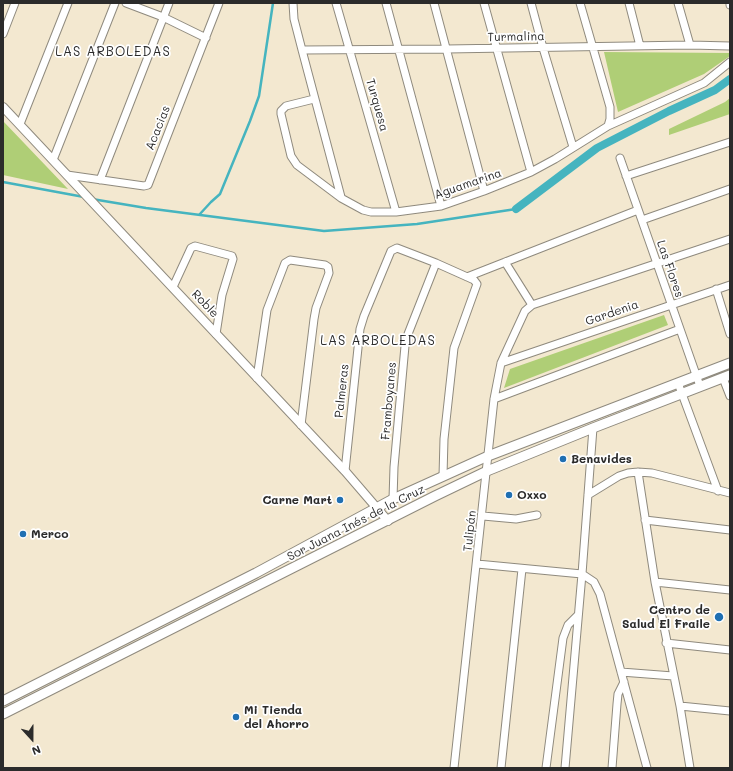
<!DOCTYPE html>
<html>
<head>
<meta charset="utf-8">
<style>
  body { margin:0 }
  #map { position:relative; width:733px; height:771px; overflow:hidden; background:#f3e8d0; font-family:Mali,sans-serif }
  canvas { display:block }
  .frame { position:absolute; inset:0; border:4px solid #2b2b2b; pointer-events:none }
  .north { position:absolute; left:12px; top:719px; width:40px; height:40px; -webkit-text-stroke:3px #fff; paint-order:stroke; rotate:159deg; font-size:11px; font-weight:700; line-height:16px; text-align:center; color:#2b2b2b }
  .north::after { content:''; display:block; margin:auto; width:14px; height:18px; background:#2b2b2b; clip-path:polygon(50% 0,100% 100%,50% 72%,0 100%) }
</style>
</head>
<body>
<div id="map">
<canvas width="733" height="771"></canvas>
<div class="frame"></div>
<div class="north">N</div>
</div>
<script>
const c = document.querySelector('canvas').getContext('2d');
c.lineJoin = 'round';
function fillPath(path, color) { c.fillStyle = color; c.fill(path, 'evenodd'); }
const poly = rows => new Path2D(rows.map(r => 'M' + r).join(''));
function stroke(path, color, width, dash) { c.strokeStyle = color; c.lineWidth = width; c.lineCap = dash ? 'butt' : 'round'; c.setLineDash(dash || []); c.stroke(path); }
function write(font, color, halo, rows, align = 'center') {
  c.font = font + ' Mali,sans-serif'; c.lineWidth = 3.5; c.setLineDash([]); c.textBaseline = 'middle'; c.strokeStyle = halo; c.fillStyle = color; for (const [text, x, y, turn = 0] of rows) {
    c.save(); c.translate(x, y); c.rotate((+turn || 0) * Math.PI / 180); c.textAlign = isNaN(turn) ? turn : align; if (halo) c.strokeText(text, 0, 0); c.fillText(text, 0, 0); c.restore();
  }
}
fillPath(poly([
  [604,52,730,53,730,56,704,74,618,112],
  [730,98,730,114,669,135,669,129,725,102],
  [3,121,68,189,3,175],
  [664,315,668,325,504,388,510,369]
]), '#afce76');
stroke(poly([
  [3,182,84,197],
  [92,199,146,208,324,231,417,224,516,209],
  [199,215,211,202,220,194,250,121,259,96,273,3]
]), '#45b4bf', 2.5);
stroke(poly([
  [516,209,597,148,669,111,715,90,730,79]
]), '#45b4bf', 8);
const minor = poly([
  [126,3,163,17,206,38],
  [293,3,294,19,302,50,341,197],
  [336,3,396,212],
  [386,3,441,206],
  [434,3,484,191],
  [484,3,531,172],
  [531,3,543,48,573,147],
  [629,3,640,46],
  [678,3,690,45],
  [730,3,730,5],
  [3,34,15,3],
  [302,50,447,49,690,45,730,46],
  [314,99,286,106,281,111,281,114,291,156,297,165,341,198,363,210,371,212,396,212,441,206,484,191,531,172,555,159,608,126,610,119,610,107,580,3],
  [20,124,68,3],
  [608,126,704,83,730,62],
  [620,158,700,386],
  [53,160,115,3],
  [67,175,144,186,148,185,219,3],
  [626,176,730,142],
  [100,180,169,3],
  [642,220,730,189],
  [505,262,532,305],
  [467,277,638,210],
  [173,287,191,248,195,246,232,256,233,259,222,295,216,334],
  [716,289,730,334],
  [501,363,730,285],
  [257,378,267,310,285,263,290,260,325,265,328,267,329,273,316,308,314,319,301,425],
  [723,378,730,396],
  [678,383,718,491],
  [494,399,680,329],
  [345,471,360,329,364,316,391,251,397,248,436,263,474,280,477,284,454,348,444,439,443,476],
  [638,472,655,582,680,706,690,768],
  [588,495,619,476,628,473,638,472,652,473,730,493],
  [393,499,394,467,405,346,408,334,436,263],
  [483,516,516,519,537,515],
  [645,520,730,530],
  [477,564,582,574,594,582,600,594,647,768],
  [655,582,730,590],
  [666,643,730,650],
  [621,672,673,676],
  [680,706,730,711],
  [454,768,494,399,501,363,525,311,532,305,730,239],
  [501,768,522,569],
  [546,768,563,638,568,625,578,615],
  [565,768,582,574,593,428],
  [612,768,617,704,618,694,624,682]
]);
const tertiary = poly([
  [3,107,345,471,388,521]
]);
const secondary = poly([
  [3,701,256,573,393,499,488,456,730,363],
  [3,714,435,496,487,471,593,428,730,375]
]);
stroke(minor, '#8f8a7e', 9);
stroke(tertiary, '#8f8a7e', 10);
stroke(secondary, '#8f8a7e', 11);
stroke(minor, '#fff', 7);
stroke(tertiary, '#fff', 8);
stroke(secondary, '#fff', 9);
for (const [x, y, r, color] of [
  [563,459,4,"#1f6fb2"],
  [509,495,4,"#1f6fb2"],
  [340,500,4,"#1f6fb2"],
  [23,534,4,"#1f6fb2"],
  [719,617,5,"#1f6fb2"],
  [236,717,4,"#1f6fb2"]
]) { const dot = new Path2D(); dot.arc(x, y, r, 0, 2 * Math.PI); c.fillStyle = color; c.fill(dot); stroke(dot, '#fff', 1.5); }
write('12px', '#2b2b2b', '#fff', [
  ["Turmalina",516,37,-1],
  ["Turquesa",377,105,74],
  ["Acacias",158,128,-68],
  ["Aguamarina",468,184,-19],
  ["Las Flores",670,269,71],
  ["Roble",205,304,47],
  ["Gardenia",612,313,-19],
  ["Palmeras",342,391,-84],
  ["Framboyanes",389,401,-85],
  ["Sor Juana Inés de la Cruz",356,523,-27],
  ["Tulipán",470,531,-84]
]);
write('bold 12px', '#2b2b2b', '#fff', [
  ["Benavides",571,459],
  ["Oxxo",517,495],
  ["Carne Mart",332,500,"right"],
  ["Merco",31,534],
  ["Centro de",710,610,"right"],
  ["Salud El Fraile",710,624,"right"],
  ["Mi Tienda",244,710],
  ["del Ahorro",244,724]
], 'left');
c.letterSpacing = '1px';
write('13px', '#2b2b2b', '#fff', [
  ["LAS ARBOLEDAS",113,52],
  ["LAS ARBOLEDAS",378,341]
]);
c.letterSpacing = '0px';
</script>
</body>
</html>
